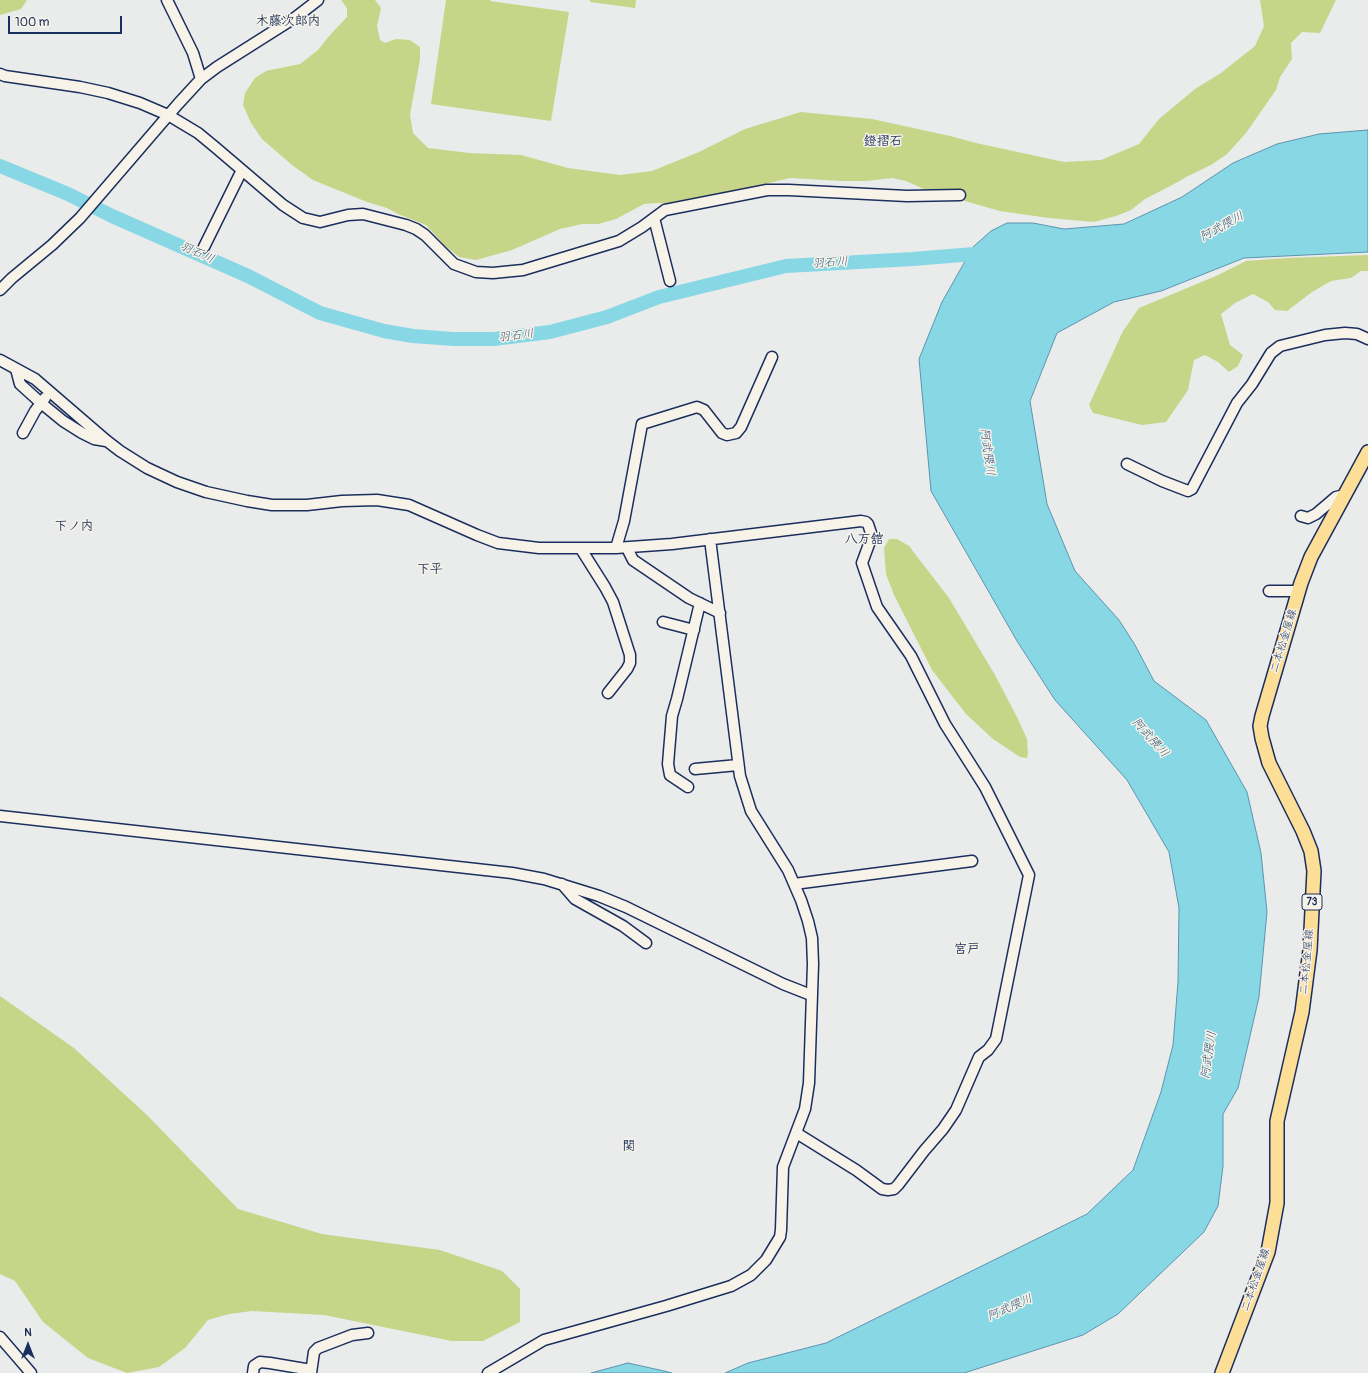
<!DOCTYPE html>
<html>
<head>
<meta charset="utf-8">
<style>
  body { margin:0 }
  #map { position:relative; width:1368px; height:1373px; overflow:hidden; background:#eaebeb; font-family:Pangolin,sans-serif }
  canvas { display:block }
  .north { position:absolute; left:8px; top:1325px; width:40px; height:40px; -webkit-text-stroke:3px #f7f3e8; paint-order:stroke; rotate:0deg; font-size:11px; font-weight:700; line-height:16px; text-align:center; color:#1b2f5e }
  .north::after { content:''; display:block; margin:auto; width:14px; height:18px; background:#1b2f5e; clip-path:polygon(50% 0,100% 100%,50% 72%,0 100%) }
  .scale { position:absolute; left:8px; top:16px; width:114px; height:18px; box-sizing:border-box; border:2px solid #1b2f5e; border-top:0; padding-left:5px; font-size:12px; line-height:14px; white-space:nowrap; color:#1b2f5e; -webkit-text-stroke:3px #f7f3e8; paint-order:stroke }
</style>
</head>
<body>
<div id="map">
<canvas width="1368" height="1373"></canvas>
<div class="north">N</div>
<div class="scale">100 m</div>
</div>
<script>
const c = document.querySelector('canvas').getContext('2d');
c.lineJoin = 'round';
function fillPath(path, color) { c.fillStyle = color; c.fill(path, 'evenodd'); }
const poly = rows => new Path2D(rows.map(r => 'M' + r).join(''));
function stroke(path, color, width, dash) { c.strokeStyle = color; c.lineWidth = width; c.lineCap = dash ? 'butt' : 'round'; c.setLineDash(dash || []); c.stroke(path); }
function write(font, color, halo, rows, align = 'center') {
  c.font = font + ' Pangolin,"Klee One",sans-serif'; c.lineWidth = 3; c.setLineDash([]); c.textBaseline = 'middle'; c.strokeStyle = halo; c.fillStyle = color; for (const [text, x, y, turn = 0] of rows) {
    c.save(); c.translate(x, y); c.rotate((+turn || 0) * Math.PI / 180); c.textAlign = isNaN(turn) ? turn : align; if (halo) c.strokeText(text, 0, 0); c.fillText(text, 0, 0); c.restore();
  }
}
fillPath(poly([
  [0,0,27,0,21,9,0,15],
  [341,0,375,0,381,8,377,26,380,40,385,43,396,39,410,40,420,47,420,59,410,115,413,133,428,148,469,153,521,155,568,168,620,175,652,171,699,152,745,129,801,112,872,119,950,136,976,143,1064,162,1101,160,1139,144,1159,119,1195,89,1221,73,1255,46,1264,26,1260,0,1336,0,1320,33,1302,32,1291,43,1292,59,1280,77,1276,90,1246,133,1227,154,1211,165,1188,176,1176,183,1145,199,1131,210,1116,216,1094,222,1049,218,1000,211,926,190,906,181,892,178,866,181,842,181,790,178,744,189,719,198,671,204,658,203,644,204,616,219,598,224,582,224,560,229,512,250,476,260,459,257,445,246,426,225,398,214,387,208,367,202,313,180,292,165,262,139,251,123,243,105,245,93,255,78,266,71,300,64,318,50,330,35,347,17,347,8],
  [446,0,490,0,490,1,569,12,551,121,431,104],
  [590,0,636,0,635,8,590,2],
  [1368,255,1368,271,1361,271,1351,278,1331,281,1312,292,1287,311,1275,310,1268,302,1253,294,1235,303,1221,314,1230,345,1243,355,1238,366,1229,372,1218,362,1205,355,1194,360,1188,390,1166,422,1142,425,1093,413,1089,405,1123,331,1139,308,1216,276,1246,261,1287,258],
  [889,539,897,539,909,546,949,598,995,675,1017,717,1027,739,1028,754,1027,758,1020,757,993,739,966,714,932,670,894,595,886,574,884,548],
  [0,996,74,1048,148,1116,238,1209,322,1234,440,1250,502,1271,520,1289,520,1322,483,1341,452,1341,324,1315,252,1311,229,1314,208,1320,185,1348,159,1367,127,1373,88,1358,43,1322,15,1281,0,1274]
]), '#c7d588');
const water = poly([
  [1368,130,1368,252,1244,258,1161,291,1114,302,1057,333,1030,401,1047,504,1075,571,1119,620,1135,645,1154,681,1206,720,1247,792,1261,853,1267,912,1259,997,1238,1088,1223,1114,1223,1166,1218,1206,1204,1232,1118,1314,1083,1335,964,1373,725,1373,748,1363,826,1343,1087,1214,1133,1170,1161,1092,1173,1045,1178,982,1179,908,1169,852,1127,780,1055,700,1017,641,931,491,919,359,942,302,973,247,991,231,1007,223,1033,223,1064,229,1124,224,1182,197,1233,163,1277,144,1319,134,1368,130],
  [628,1363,664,1371,672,1373,591,1373,628,1363]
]);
fillPath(water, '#88d7e5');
stroke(water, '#5c94af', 1);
stroke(poly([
  [0,166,68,194,112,216,248,276,320,313,384,331,413,336,453,339,494,339,550,332,607,317,659,297,786,266,913,259,986,253]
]), '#88d7e5', 14);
const minor = poly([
  [167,0,193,53,201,79],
  [0,74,5,76,80,87,108,93,140,103,168,115,198,133,215,147,283,205,303,218,320,222,348,215,363,214,406,225,416,229,425,235,454,264,476,272,493,273,523,270,619,241,642,227,665,210,767,190,789,190,907,196,960,195],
  [654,218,670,281],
  [204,247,242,170],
  [0,290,12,278,52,245,80,218,178,104,201,79,217,67,296,17,318,0],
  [0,360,35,379,107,441,120,451,147,468,177,482,206,492,247,501,272,505,307,505,342,501,377,500,409,505,477,535,498,543,539,548,616,548,672,544,861,521,866,522,868,524,872,536,862,563,877,607,911,656,945,724,985,787,1029,875,996,1039,988,1050,979,1057,956,1110,943,1129,924,1151,898,1185,894,1189,888,1190,882,1189,856,1170,798,1134],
  [16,369,20,384,41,403,63,421,82,433,94,439,106,441],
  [23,433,35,411,45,398],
  [1127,464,1162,481,1188,491,1192,489,1237,403,1252,384,1271,353,1280,346,1325,335,1345,333,1357,334,1368,339],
  [1301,516,1308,518,1316,514,1336,497,1345,495],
  [616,548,624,521,642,424,697,407,704,410,722,433,727,435,736,433,741,427,772,357],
  [627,548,633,560,689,598,720,613],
  [581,549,605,587,613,602,630,655,630,663,627,669,608,693],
  [1269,591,1299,591],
  [663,622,694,630],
  [695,769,738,765],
  [688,787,670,775,668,764,672,716,677,699,700,603],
  [0,816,512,873,544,879,599,896,626,907,783,984,811,995],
  [562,884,575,899,623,926,646,943],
  [794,884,972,861],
  [0,1337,31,1373],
  [253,1373,254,1366,260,1362,270,1363,311,1370],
  [311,1373,314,1352,318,1348,352,1335,368,1333],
  [488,1373,544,1340,666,1306,731,1286,751,1275,766,1260,780,1237,781,1230,783,1167,805,1109,809,1083,813,964,812,938,808,921,801,900,788,870,751,811,740,776,710,539]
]);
const major = poly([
  [1222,1373,1268,1252,1277,1203,1277,1121,1302,1012,1310,950,1314,871,1311,851,1303,831,1269,763,1262,738,1260,726,1262,716,1301,583,1311,557,1368,452]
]);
stroke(minor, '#1b2f5e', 13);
stroke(major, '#1b2f5e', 16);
stroke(minor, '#f7f3e8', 10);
stroke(major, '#fdde96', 13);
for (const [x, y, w] of [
  [1312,902,20]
]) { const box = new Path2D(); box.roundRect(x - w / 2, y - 8, w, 16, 3); c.fillStyle = '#f7f3e8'; c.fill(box); stroke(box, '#1b2f5e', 1); }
write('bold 10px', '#1b2f5e', null, [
  ["73",1312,902]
]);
write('11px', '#1b2f5e', '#f7f3e8', [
  ["二本松金屋線",1284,641,-73],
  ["二本松金屋線",1307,962,-85],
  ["二本松金屋線",1256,1280,-71]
]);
write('italic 12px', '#365980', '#f7f3e8', [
  ["阿武隈川",1222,227,-29],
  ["羽石川",197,253,24],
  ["羽石川",830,263,-4],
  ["羽石川",516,336,-7],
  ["阿武隈川",987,452,82],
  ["阿武隈川",1150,738,48],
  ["阿武隈川",1209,1055,-82],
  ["阿武隈川",1010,1308,-24]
]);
write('bold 13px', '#1b2f5e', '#f7f3e8', [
  ["木藤次郎内",288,22],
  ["鐙摺石",883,142],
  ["下ノ内",74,527],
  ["八万舘",864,540],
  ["下平",430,570],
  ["宮戸",967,950],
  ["関",629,1147]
]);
</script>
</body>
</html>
